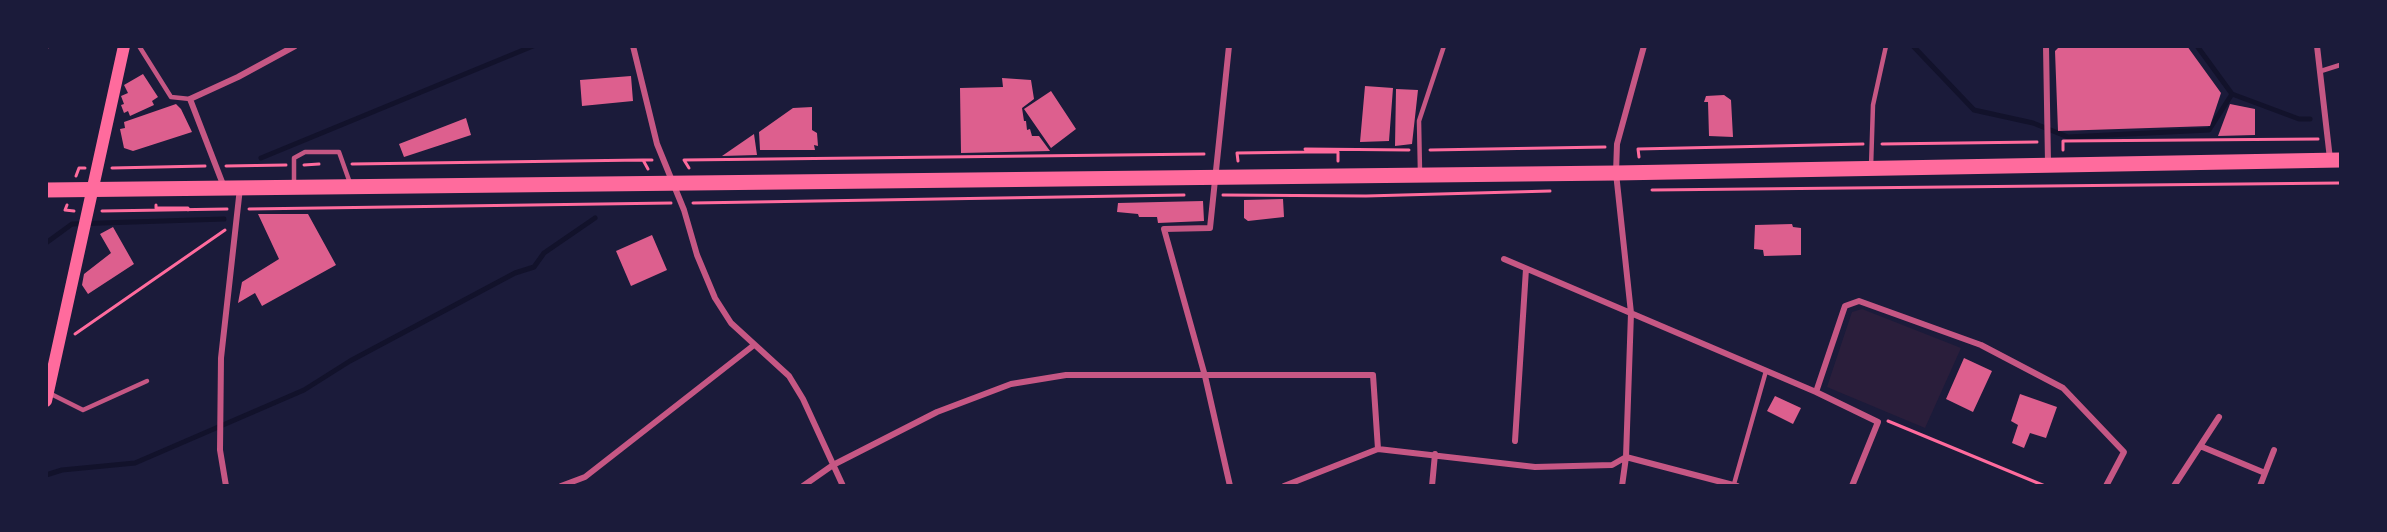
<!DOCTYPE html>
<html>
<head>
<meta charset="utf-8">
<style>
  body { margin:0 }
  #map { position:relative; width:2387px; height:532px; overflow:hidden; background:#1b1b3a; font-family:Arial,sans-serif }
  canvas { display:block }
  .frame { position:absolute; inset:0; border:48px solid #1b1b3a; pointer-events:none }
</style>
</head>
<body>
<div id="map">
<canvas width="2387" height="532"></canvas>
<div class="frame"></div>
</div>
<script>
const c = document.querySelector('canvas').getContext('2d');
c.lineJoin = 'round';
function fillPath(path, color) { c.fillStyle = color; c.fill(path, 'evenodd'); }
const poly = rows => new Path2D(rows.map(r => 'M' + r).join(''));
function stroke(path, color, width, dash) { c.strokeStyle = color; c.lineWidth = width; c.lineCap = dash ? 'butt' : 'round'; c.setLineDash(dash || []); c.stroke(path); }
fillPath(poly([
  [1862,309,1961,348,1925,428,1827,387,1852,312]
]), '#2a1e3b');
stroke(poly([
  [1913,46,1974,110,2033,123,2068,137,2209,130,2232,94,2299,119,2310,119],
  [2197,46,2232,94],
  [261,158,533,46],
  [46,243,72,224,224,219],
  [46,475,62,470,135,463,304,390,350,361,515,273,534,267,544,253,595,218]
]), '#12122b', 5);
fillPath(poly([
  [2060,46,2187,46,2221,93,2210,126,2058,131,2055,51],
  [143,74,158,97,152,101,154,105,130,116,128,111,124,113,121,105,124,104,121,96,128,93,124,85],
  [631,76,633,101,582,106,580,80],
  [1002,78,1031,80,1034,99,1022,108,1024,121,1026,121,1027,130,1030,129,1032,136,1039,136,1050,151,961,153,960,88,1003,87],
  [1365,86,1393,88,1389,141,1360,142],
  [1396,89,1418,90,1412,144,1395,146],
  [1051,91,1076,129,1051,148,1024,109],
  [1724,95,1731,100,1733,137,1709,136,1708,102,1704,102,1706,96],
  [176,104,181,109,192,132,133,151,124,148,120,129,125,128,124,122],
  [2230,104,2255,109,2255,135,2218,136],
  [812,107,812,130,817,133,818,146,814,145,815,150,760,150,759,132,793,108],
  [466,118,471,135,404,157,399,144],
  [754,134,757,155,722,156],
  [1283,199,1284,217,1248,221,1244,218,1244,200],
  [1203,201,1204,221,1158,223,1157,217,1139,217,1138,214,1117,212,1118,203],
  [258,214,308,214,336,265,262,306,255,293,238,303,242,282,279,259],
  [1792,224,1793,227,1801,228,1801,255,1764,256,1763,250,1754,249,1755,225],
  [113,227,134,264,88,294,82,285,84,274,111,253,100,234],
  [652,235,667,270,631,286,616,251],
  [1964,358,1992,371,1973,412,1946,399],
  [2020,394,2057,407,2046,438,2030,433,2024,448,2012,443,2018,425,2011,421],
  [1775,396,1801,408,1793,424,1767,411]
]), '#dd5f8e');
stroke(poly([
  [1882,144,2037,142],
  [1430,150,1605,147],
  [2063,150,2063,141,2318,139],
  [1307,152,1338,152,1338,161],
  [1639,157,1638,149,1863,144],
  [1238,161,1237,153,1307,152,1305,149,1409,150],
  [352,164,643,160],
  [304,165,319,164],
  [226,166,286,165],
  [112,168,205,166],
  [689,168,684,160,1204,154],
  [648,169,643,160,652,160],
  [76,176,79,168,85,168],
  [1652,190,2340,183],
  [1223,195,1366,196,1550,191],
  [693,203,1184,195],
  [67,205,65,210,74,211],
  [156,205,156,208,188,208,188,210],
  [249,209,671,203],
  [102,211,227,209],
  [75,334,225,230],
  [1888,421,2045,486]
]), '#ff6b9d', 3);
stroke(poly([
  [139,46,171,97,190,99],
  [46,47,48,46],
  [2321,71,2340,65],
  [1871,167,1873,105,1886,46],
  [1420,172,1419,121,1444,46],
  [294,184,294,158,305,152,339,152,350,183],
  [49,393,83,410,147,381],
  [1734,484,1766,371]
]), '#c65784', 4.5);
stroke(poly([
  [633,46,657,144,684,210,697,255,715,298,731,323,789,376,803,399,843,486],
  [1229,46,1210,228,1164,229,1205,376,1230,486],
  [2046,46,2048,163],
  [2317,46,2330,159],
  [224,187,190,99,238,77,295,46],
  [1504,259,1816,392,1845,306,1859,301,1981,345,2063,388,2124,452,2106,486],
  [1816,392,1878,422,1852,486],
  [1515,441,1526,269],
  [2200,446,2265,473],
  [226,486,220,450,221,358,240,188],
  [561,486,585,477,754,345],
  [803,486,833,465,937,412,1011,384,1066,375,1373,375,1378,449],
  [1284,486,1378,449,1535,467,1612,465,1626,457,1737,486],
  [1432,486,1435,454],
  [1622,486,1626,457,1631,313,1616,173,1617,144,1644,46],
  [2174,486,2219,417],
  [2260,486,2274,450]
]), '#c65784', 6);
stroke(poly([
  [46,401,124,46]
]), '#ff6b9d', 12);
stroke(poly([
  [46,190,1616,173,2340,160]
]), '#ff6b9d', 15);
</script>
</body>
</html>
